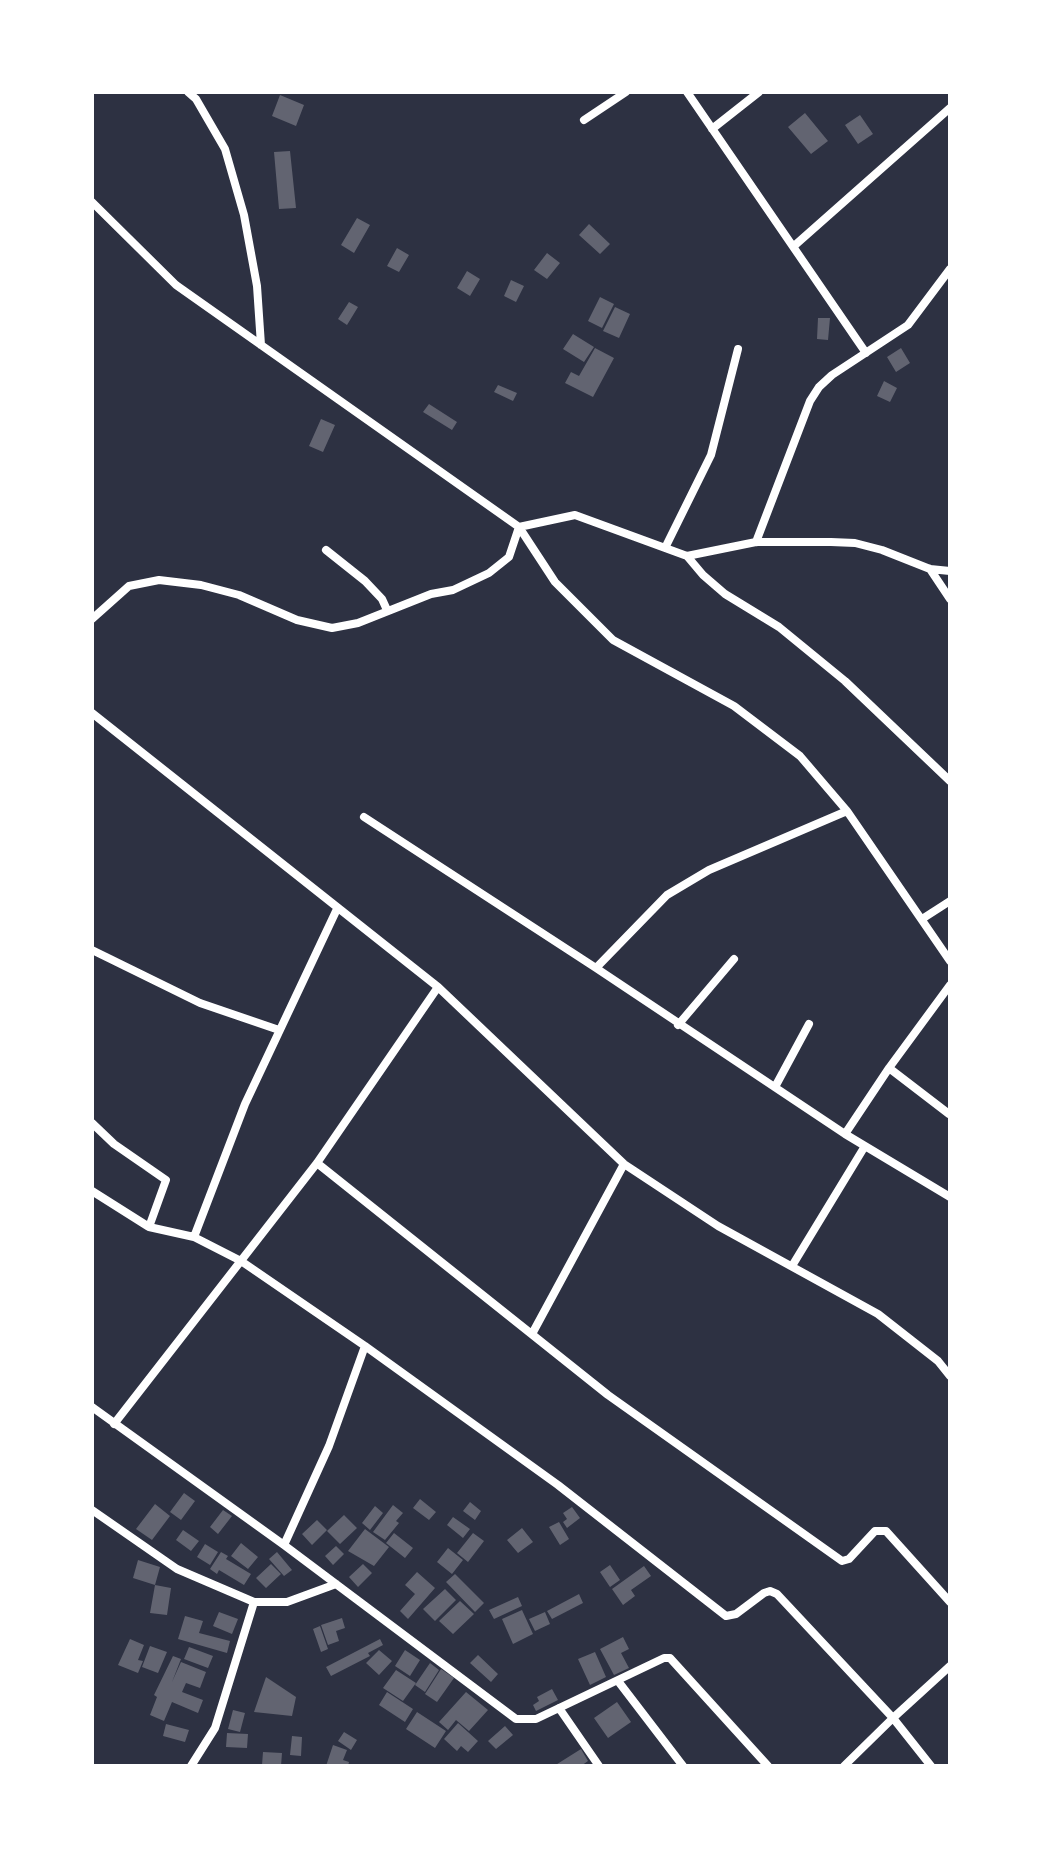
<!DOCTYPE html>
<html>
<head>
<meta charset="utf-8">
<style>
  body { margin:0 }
  #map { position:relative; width:1042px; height:1858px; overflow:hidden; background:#2d3142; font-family:"Alegreya Sans",sans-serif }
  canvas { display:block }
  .frame { position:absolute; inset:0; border:94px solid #fff; pointer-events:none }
</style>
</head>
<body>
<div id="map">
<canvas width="1042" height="1858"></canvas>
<div class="frame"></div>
</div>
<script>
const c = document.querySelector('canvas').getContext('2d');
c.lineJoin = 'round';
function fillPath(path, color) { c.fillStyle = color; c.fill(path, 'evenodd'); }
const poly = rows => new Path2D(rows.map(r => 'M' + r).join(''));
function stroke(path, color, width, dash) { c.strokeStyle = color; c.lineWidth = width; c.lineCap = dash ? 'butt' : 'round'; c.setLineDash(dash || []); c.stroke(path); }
fillPath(poly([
  [280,95,304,105,296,126,272,116],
  [805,113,828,141,811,154,788,127],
  [860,115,873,134,858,144,845,125],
  [290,151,296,208,279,209,274,152],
  [357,218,370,225,354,253,341,245],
  [589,224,610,244,600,254,579,235],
  [397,248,409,255,399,272,387,266],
  [547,253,560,263,547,279,534,270],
  [467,271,480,279,470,296,457,288],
  [511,280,524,286,516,302,504,296],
  [600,297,614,304,602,328,588,321],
  [349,302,358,307,347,325,338,319],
  [615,307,630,314,619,338,603,331],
  [818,318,830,318,828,340,817,339],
  [573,334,594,347,584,362,563,349],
  [595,348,614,358,593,397,565,383,571,372,579,376],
  [901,348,910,363,896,372,887,357],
  [884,381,897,388,890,402,877,396],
  [498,385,517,393,513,401,494,392],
  [429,404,457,422,452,430,423,412],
  [321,419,335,425,323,452,309,446],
  [184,1493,195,1501,181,1520,170,1512],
  [420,1499,436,1512,429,1520,413,1508],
  [470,1502,481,1511,475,1520,463,1511],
  [155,1504,170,1516,152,1540,136,1529],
  [393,1505,403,1513,396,1521,399,1523,385,1540,373,1532],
  [375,1506,383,1513,370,1530,362,1523],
  [572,1507,580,1518,567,1528,563,1522,567,1519,563,1513],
  [223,1510,232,1516,218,1534,210,1527],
  [344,1515,357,1528,340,1544,327,1531],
  [453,1517,470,1529,463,1538,447,1525],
  [317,1520,327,1530,312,1545,302,1534],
  [559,1522,569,1539,560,1545,549,1527],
  [522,1528,533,1542,518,1553,507,1540],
  [365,1529,389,1547,374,1566,348,1551],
  [183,1530,199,1541,191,1551,176,1540],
  [394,1533,413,1548,405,1558,386,1543],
  [473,1533,484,1541,468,1562,457,1553],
  [241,1543,258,1557,248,1569,231,1556],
  [205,1544,218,1552,210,1565,197,1557],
  [336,1546,344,1554,333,1565,325,1556],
  [448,1548,463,1560,452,1574,437,1562],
  [221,1552,228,1556,226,1559,251,1574,244,1585,219,1570,217,1574,210,1569],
  [277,1552,292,1570,284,1576,269,1559],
  [138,1560,160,1567,155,1585,133,1578],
  [271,1564,281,1574,266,1588,256,1578],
  [363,1564,372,1573,358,1587,349,1577],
  [610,1565,620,1580,610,1587,600,1572],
  [644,1566,651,1576,631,1590,635,1596,623,1605,612,1589],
  [417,1572,435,1588,408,1619,400,1611,415,1594,405,1585],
  [455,1574,484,1603,475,1612,446,1582],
  [155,1585,171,1588,167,1615,150,1613],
  [445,1589,456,1600,435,1621,423,1609],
  [579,1594,583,1603,552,1619,547,1611],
  [518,1597,522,1606,494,1619,489,1610],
  [460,1601,474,1614,453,1634,439,1621],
  [522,1610,533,1634,513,1644,502,1619],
  [219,1612,238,1619,232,1634,213,1626],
  [545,1612,550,1624,535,1631,529,1619],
  [185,1616,203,1621,199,1633,230,1641,227,1653,178,1639],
  [342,1618,345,1628,336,1631,339,1641,328,1645,321,1625],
  [320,1626,328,1649,321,1652,313,1629],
  [623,1637,629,1649,621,1653,629,1668,614,1675,600,1649],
  [130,1639,144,1645,138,1660,143,1661,138,1673,118,1665],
  [380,1639,383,1645,368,1653,370,1656,331,1676,326,1667],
  [150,1646,167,1652,158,1673,142,1667],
  [189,1647,213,1656,208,1668,184,1659],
  [379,1650,392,1661,379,1675,366,1663],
  [405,1650,420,1660,410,1676,395,1666],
  [595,1652,606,1677,590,1685,578,1659],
  [478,1655,498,1674,491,1682,470,1663],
  [173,1656,181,1659,172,1682,181,1662,206,1672,200,1688,186,1683,182,1692,203,1700,198,1713,172,1702,164,1721,150,1715,157,1697,154,1695],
  [430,1663,439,1670,425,1692,415,1685],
  [441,1669,454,1678,437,1702,425,1694],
  [396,1670,416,1683,403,1701,383,1688],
  [266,1677,296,1697,292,1716,254,1712],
  [552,1689,558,1700,536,1711,533,1705,539,1701,537,1697],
  [387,1692,413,1709,405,1722,379,1705],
  [466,1692,488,1710,469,1731,456,1720,448,1730,439,1722],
  [617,1702,631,1722,608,1738,594,1718],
  [233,1710,245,1713,240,1732,228,1729],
  [417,1712,446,1731,435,1748,406,1729],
  [458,1723,478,1741,468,1752,461,1746,457,1751,444,1739],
  [166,1724,189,1730,185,1742,163,1736],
  [505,1726,513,1735,496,1749,488,1741],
  [344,1732,357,1740,351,1750,338,1741],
  [227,1733,248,1734,247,1748,226,1747],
  [292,1736,302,1737,301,1756,290,1755],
  [333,1745,347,1750,343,1760,349,1762,348,1766,326,1766],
  [581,1749,588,1761,581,1766,554,1766],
  [263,1752,282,1753,281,1766,262,1765]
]), '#626471');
stroke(poly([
  [188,92,196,99,225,149,244,215,257,286,261,345],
  [687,92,866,353],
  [584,120,626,92],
  [712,129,759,92],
  [92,202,176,285,519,527,509,557,489,573,453,590,431,594,358,623,332,628,297,620,239,595,201,585,159,580,129,586,92,619],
  [794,246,950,108],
  [756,542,810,401,819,387,832,375,908,325,950,269],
  [665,548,711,455,738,349],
  [326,550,365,581,382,599,387,610],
  [687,556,756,542,831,542,855,543,882,550,930,569,950,571],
  [930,569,950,599],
  [92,713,438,987,624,1164,718,1226,878,1314,938,1361,950,1376],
  [950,781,845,681,779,627,725,594,703,575,687,556,575,515,519,527,555,582,613,640,734,706,800,756,847,811,950,961],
  [364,817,596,968,845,1134,950,1197],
  [922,919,950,901],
  [92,950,200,1003,279,1030],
  [596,968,667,895,709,870,847,811],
  [678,1025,734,959],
  [889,1068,949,1114],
  [775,1087,809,1024],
  [92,1123,114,1144,166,1180,149,1227],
  [845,1134,889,1068,950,985],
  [317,1163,608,1395,842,1561,849,1559,875,1531,886,1531,950,1602],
  [92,1191,149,1227,194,1237,241,1261,365,1346,558,1485,726,1616,736,1614,764,1593,770,1591,777,1594,893,1718,844,1766],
  [194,1237,245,1104,337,909],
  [792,1266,865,1146],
  [532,1334,624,1164],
  [92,1407,284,1545,516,1719,536,1719,664,1658,670,1658,768,1766],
  [114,1424,317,1163,438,987],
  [92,1510,177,1569,254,1602,287,1602,336,1584],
  [284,1545,329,1446,365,1346],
  [618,1681,683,1766],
  [559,1708,599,1766],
  [191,1766,215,1728,254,1602],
  [931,1766,893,1718,950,1666]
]), '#fff', 8);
</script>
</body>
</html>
